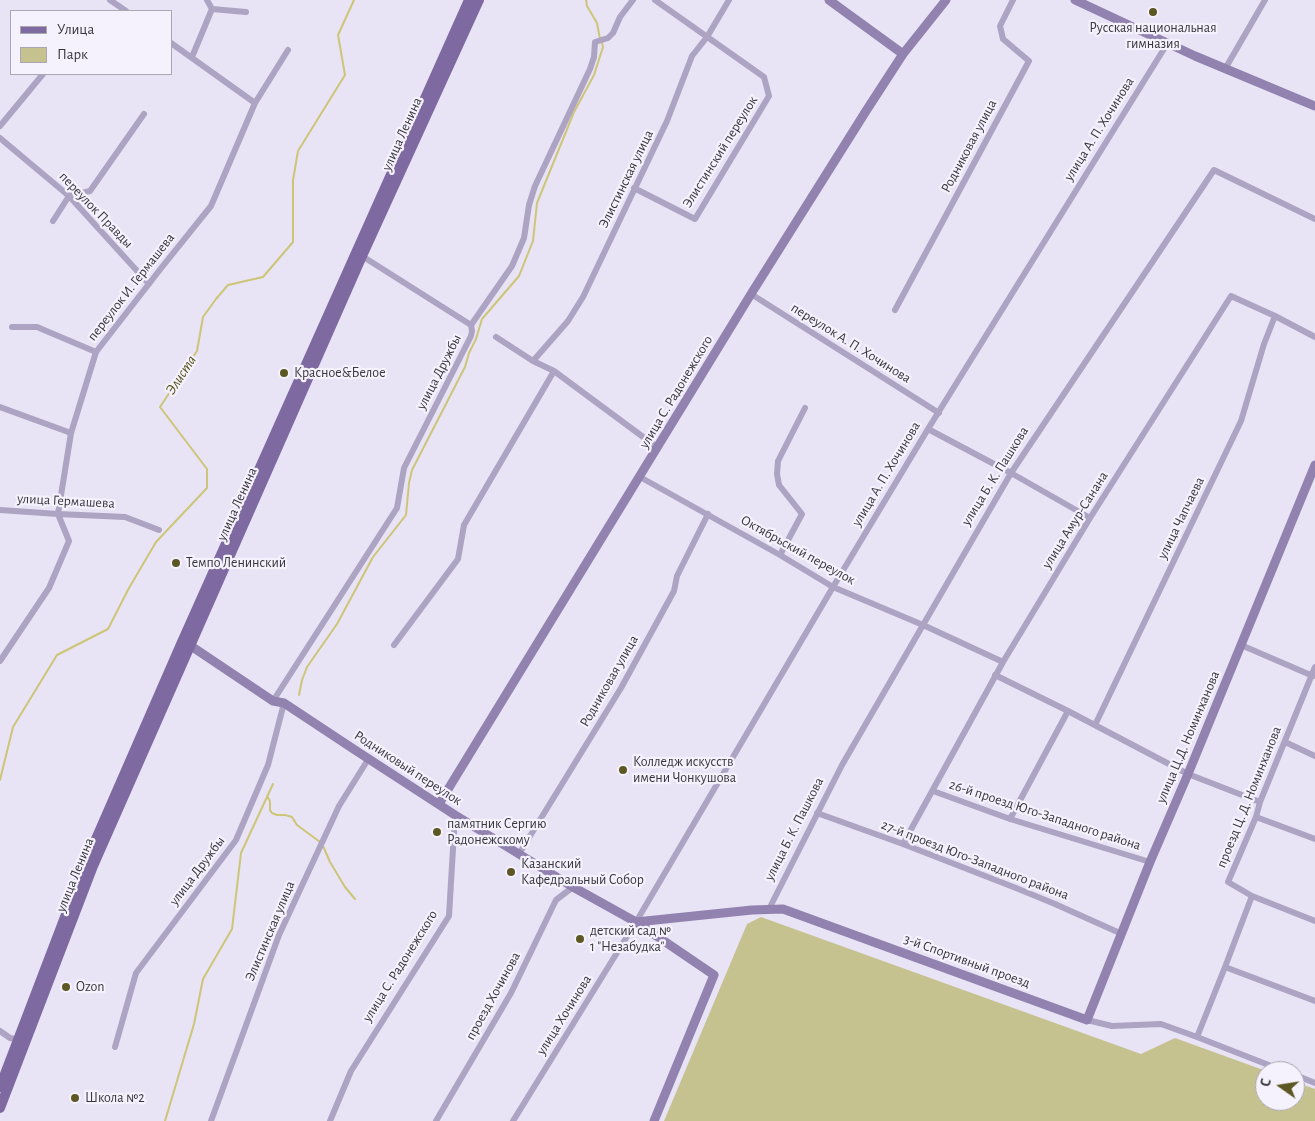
<!DOCTYPE html>
<html>
<head>
<meta charset="utf-8">
<style>
  body { margin:0 }
  #map { position:relative; width:1315px; height:1121px; overflow:hidden; background:#e8e3f5; font-family:"Alegreya Sans",sans-serif }
  canvas { display:block }
  .legend { position:absolute; left:10px; top:10px; width:162px; height:65px; box-sizing:border-box; background:#f5f1fd; border:1px solid #aaa7b1; margin:0; padding:6px 9px; list-style:none; font-size:15px; color:#39373e }
  .legend li { display:flex; align-items:center; gap:10px; height:25px }
  .legend b { width:25px; border:1px solid #aaa7b1 }
  .north { position:absolute; left:1255px; top:1061px; width:50px; height:50px; box-sizing:border-box; background:#f5f1fd; border:1px solid #aaa7b1; border-radius:50%; rotate:283deg; font-size:14px; font-weight:700; line-height:20px; text-align:center; color:#39373e }
  .north::after { content:''; display:block; margin:auto; width:18px; height:22px; background:#5d5724; clip-path:polygon(50% 0,100% 100%,50% 72%,0 100%) }
</style>
</head>
<body>
<div id="map">
<canvas width="1315" height="1121"></canvas>
<ul class="legend">
<li><b style="height:6px;background:#7e6aa1"></b>Улица</li>
<li><b style="height:14px;background:#c6c290"></b>Парк</li>
</ul>
<div class="north">С</div>
</div>
<script>
const c = document.querySelector('canvas').getContext('2d');
c.lineJoin = 'round';
function fillPath(path, color) { c.fillStyle = color; c.fill(path, 'evenodd'); }
const poly = rows => new Path2D(rows.map(r => 'M' + r).join(''));
function stroke(path, color, width, dash) { c.strokeStyle = color; c.lineWidth = width; c.lineCap = dash ? 'butt' : 'round'; c.setLineDash(dash || []); c.stroke(path); }
function write(font, color, halo, rows, align = 'center') {
  c.font = font + ' "Alegreya Sans",sans-serif'; c.lineWidth = 4.5; c.setLineDash([]); c.textBaseline = 'middle'; c.strokeStyle = halo; c.fillStyle = color; for (const [text, x, y, turn = 0] of rows) {
    c.save(); c.translate(x, y); c.rotate((+turn || 0) * Math.PI / 180); c.textAlign = isNaN(turn) ? turn : align; if (halo) c.strokeText(text, 0, 0); c.fillText(text, 0, 0); c.restore();
  }
}
fillPath(poly([
  [761,917,1141,1054,1175,1038,1266,1071,1265,1071,1265,1101,1295,1101,1295,1082,1315,1089,1315,1121,664,1121,747,924]
]), '#c6c290');
stroke(poly([
  [586,0,587,6,597,23,600,39],
  [299,695,302,680,307,667,337,624,373,557,406,515,409,483,412,470,465,367,469,353,476,339,482,319,519,276,533,241,537,203,574,112,594,75,603,47,602,43],
  [0,780,13,727,57,655,108,629,129,588,156,542,207,488,207,469,160,407,197,351,203,317,216,299,228,285,263,277,293,242,293,180,298,151,345,75,338,35,354,0],
  [267,796,270,801,270,810,272,813,277,815,285,815,292,817,297,825,320,842],
  [323,846,330,862,345,887,355,899],
  [165,1121,194,1024,203,979,232,929,241,853,273,784]
]), '#cdc577', 2);
stroke(poly([
  [110,0,126,11],
  [212,9,246,12],
  [171,43,255,103],
  [192,57,212,9,207,0],
  [1225,69,1265,0],
  [0,126,43,74],
  [0,138,69,196,149,284],
  [634,188,695,219,769,96,764,77,655,0],
  [53,221,69,196,90,191,144,114],
  [362,256,471,325],
  [751,294,939,413],
  [895,310,1029,61,1003,39,1000,26,1013,0],
  [12,327,37,327,96,352],
  [496,337,533,361,554,371,658,448],
  [533,361,568,321,583,297,667,121,692,56,707,37,729,0],
  [0,407,71,433],
  [928,429,1011,473,1090,518],
  [640,477,780,555,833,587,923,625,1003,662],
  [0,510,58,514,125,517,159,530],
  [780,555,802,514,779,485,777,474,778,461,805,408],
  [394,645,458,559,464,525,554,371],
  [1241,645,1313,676],
  [0,661,49,588,69,541,58,514,71,433,96,352,162,267,211,206,255,103,288,50],
  [995,675,1068,711,1188,774,1260,802],
  [273,701,397,508,404,468,471,336,472,331,471,325,512,266,524,238,529,205,535,186,590,69,594,57,595,42,608,38,613,33,620,17,633,0],
  [1095,725,1241,421,1264,344,1275,316],
  [1285,742,1315,756],
  [933,791,1010,819,1150,862],
  [817,813,903,844,1016,888,1055,904,1122,934],
  [1256,817,1315,839],
  [1010,819,1068,711],
  [903,844,1003,662,1090,518,1231,296,1275,316,1315,337],
  [519,854,621,688,674,591,677,576,708,514],
  [1252,896,1315,921],
  [769,909,842,765,1011,473,1214,170,1315,219],
  [1225,967,1315,1001],
  [1087,1020,1112,1026,1161,1024,1197,1037,1284,1071],
  [0,1031,10,1038,21,1040],
  [1197,1037,1225,967,1252,896,1228,882,1256,817,1260,802,1315,667],
  [115,1047,136,973,236,840,268,765,284,703],
  [1295,1075,1315,1083],
  [211,1121,279,935,339,806,369,758],
  [330,1121,351,1071,449,916,455,815],
  [436,1121,511,993,556,900,573,887],
  [513,1121,636,922,833,587,928,429,1167,44]
]), '#ada3c2', 6);
stroke(poly([
  [829,0,903,54],
  [1075,0,1195,56,1315,106],
  [191,646,273,701,284,703,355,750,455,815,573,887,636,922,714,975,654,1121],
  [439,804,751,294,866,111,903,54,946,0],
  [636,922,752,910,783,909,1087,1020,1150,862,1188,774,1315,465]
]), '#9182af', 9);
stroke(poly([
  [0,1087,86,862,182,642,469,0],
  [0,1108,93,866,362,256,479,0]
]), '#7e6aa1', 10);
for (const [x, y, r, color] of [
  [1153,12,5,"#5d5724"],
  [284,373,5,"#5d5724"],
  [176,563,5,"#5d5724"],
  [623,770,5,"#5d5724"],
  [437,832,5,"#5d5724"],
  [511,872,5,"#5d5724"],
  [580,939,5,"#5d5724"],
  [66,987,5,"#5d5724"],
  [75,1098,5,"#5d5724"]
]) { const dot = new Path2D(); dot.arc(x, y, r, 0, 2 * Math.PI); c.fillStyle = color; c.fill(dot); stroke(dot, '#f5f1fd', 2); }
write('14px', '#39373e', '#f5f1fd', [
  ["Русская национальная",1153,28,"center"],
  ["гимназия",1153,44,"center"],
  ["Красное&Белое",294,373],
  ["Темпо Ленинский",186,563],
  ["Колледж искусств",633,762],
  ["имени Чонкушова",633,778],
  ["памятник Сергию",447,824],
  ["Радонежскому",447,840],
  ["Казанский",521,864],
  ["Кафедральный Собор",521,880],
  ["детский сад №",590,931],
  ["1 \"Незабудка\"",590,947],
  ["Ozon",76,987],
  ["Школа №2",85,1098]
], 'left');
write('14px', '#39373e', '#f5f1fd', [
  ["улица А. П. Хочинова",1099,129,-58],
  ["улица Ленина",402,134,-66],
  ["Родниковая улица",969,146,-62],
  ["Элистинский переулок",720,152,-58],
  ["Элистинская улица",626,179,-64],
  ["переулок Правды",96,210,46],
  ["переулок И. Гермашева",131,287,-52],
  ["переулок А. П. Хочинова",851,343,32],
  ["улица Дружбы",439,372,-63],
  ["улица С. Радонежского",676,392,-59],
  ["улица А. П. Хочинова",886,474,-59],
  ["улица Б. К. Пашкова",995,476,-58],
  ["улица Гермашева",66,501,3],
  ["улица Ленина",237,504,-66],
  ["улица Чапчаева",1181,518,-64],
  ["улица Амур-Санана",1075,520,-58],
  ["Октябрьский переулок",798,550,29],
  ["Родниковая улица",609,681,-60],
  ["улица Ц.Д. Номинханова",1188,737,-67],
  ["Родниковый переулок",408,768,33],
  ["проезд Ц. Д. Номинханова",1249,797,-68],
  ["26-й проезд Юго-Западного района",1045,815,18],
  ["улица Б. К. Пашкова",794,829,-63],
  ["27-й проезд Юго-Западного района",975,860,21],
  ["улица Дружбы",197,871,-53],
  ["улица Ленина",75,875,-68],
  ["Элистинская улица",270,931,-67],
  ["3-й Спортивный проезд",967,961,20],
  ["улица С. Радонежского",400,966,-58],
  ["проезд Хочинова",493,996,-61],
  ["улица Хочинова",564,1015,-58]
]);
write('italic 15px', '#595419', '#f5f1fd', [
  ["Элиста",181,375,-57]
]);
</script>
</body>
</html>
